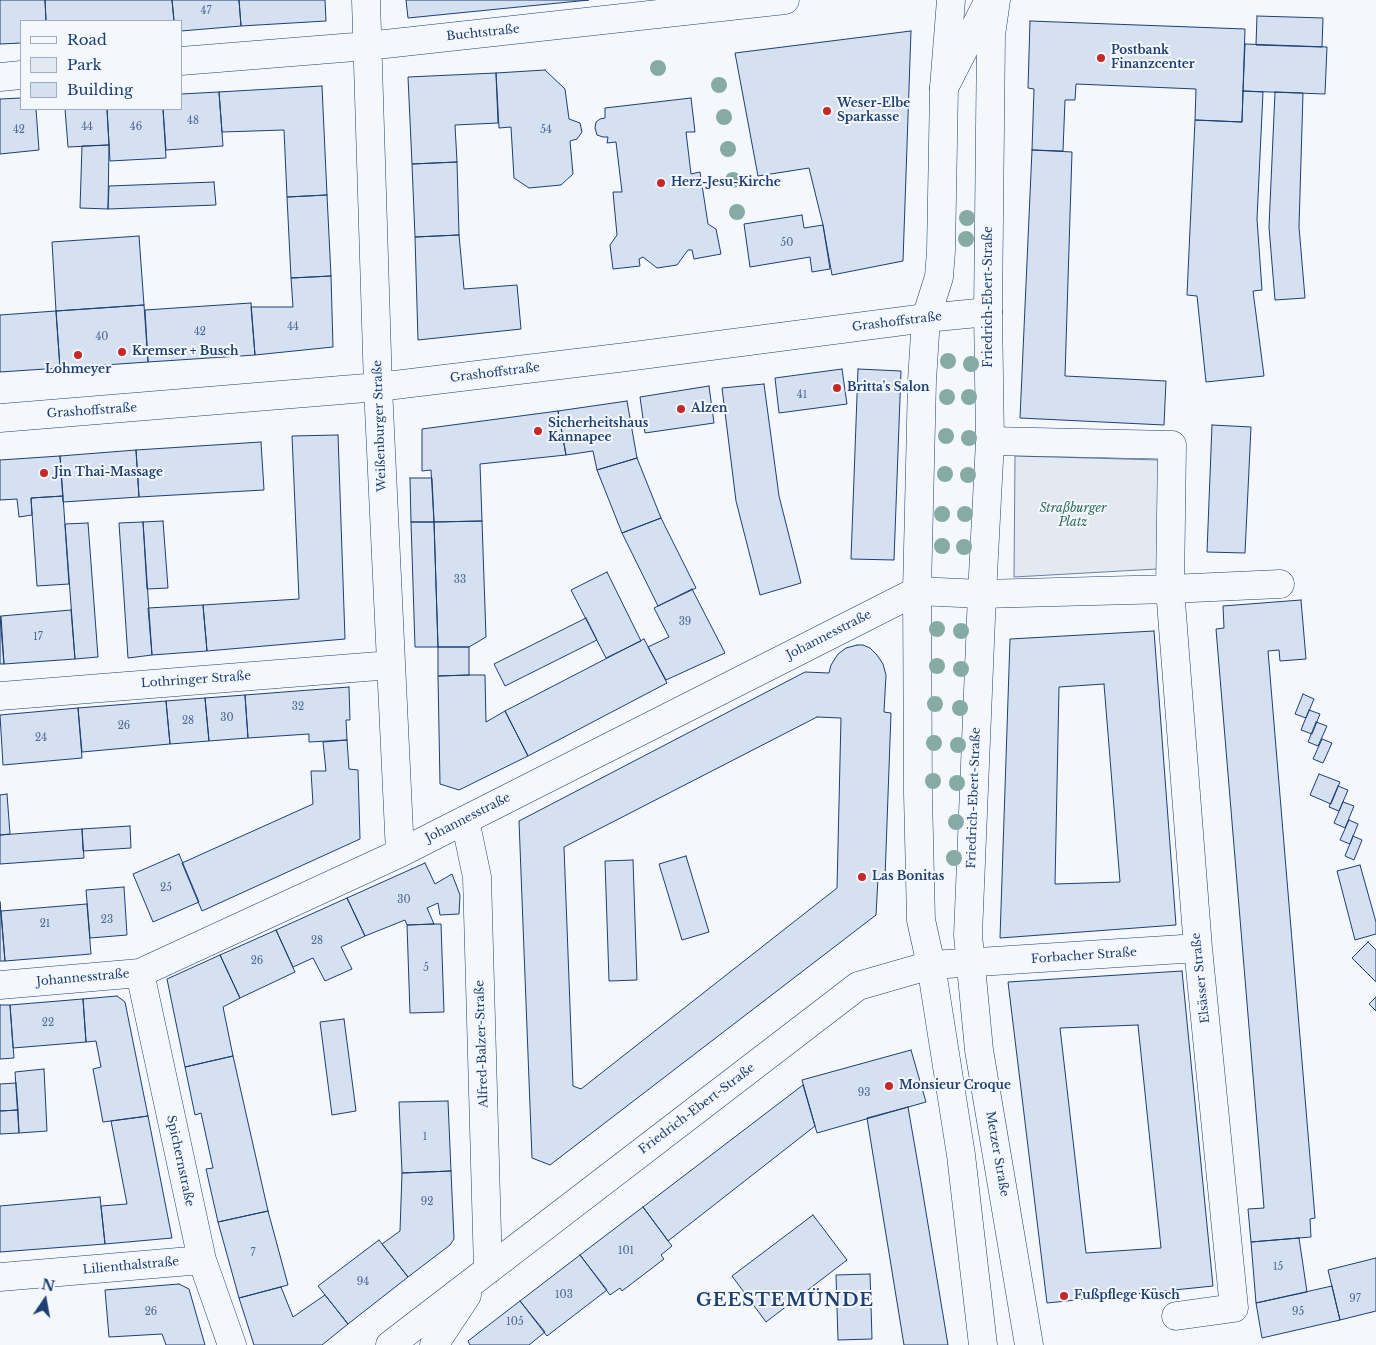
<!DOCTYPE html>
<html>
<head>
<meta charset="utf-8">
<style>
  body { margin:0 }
  #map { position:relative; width:1376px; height:1345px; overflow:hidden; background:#f4f7fb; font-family:"Libre Baskerville",serif }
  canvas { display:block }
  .legend { position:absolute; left:20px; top:20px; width:162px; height:90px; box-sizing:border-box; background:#f4f7fb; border:1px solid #9eadc5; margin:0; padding:6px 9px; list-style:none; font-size:15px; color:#1d3f73 }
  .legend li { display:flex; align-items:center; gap:10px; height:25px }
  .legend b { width:25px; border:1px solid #9eadc5 }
  .north { position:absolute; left:20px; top:1275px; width:50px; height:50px; -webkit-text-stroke:4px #f4f7fb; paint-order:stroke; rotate:12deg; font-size:14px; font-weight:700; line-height:20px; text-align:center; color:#1d3f73 }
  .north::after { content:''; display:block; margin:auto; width:18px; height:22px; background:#1d3f73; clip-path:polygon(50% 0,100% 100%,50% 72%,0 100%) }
</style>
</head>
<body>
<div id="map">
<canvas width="1376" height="1345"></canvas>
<ul class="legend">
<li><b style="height:6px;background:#f4f7fb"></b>Road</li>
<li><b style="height:14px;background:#e3e9f0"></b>Park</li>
<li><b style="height:14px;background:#d5e0f0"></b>Building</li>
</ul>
<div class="north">N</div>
</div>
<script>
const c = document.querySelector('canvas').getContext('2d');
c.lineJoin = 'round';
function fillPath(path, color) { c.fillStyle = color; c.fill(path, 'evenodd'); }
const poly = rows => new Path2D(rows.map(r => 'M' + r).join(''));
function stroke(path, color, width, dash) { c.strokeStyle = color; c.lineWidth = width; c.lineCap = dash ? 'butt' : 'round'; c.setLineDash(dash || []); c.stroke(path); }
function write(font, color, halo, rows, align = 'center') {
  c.font = font + ' "Libre Baskerville",serif'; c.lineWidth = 4; c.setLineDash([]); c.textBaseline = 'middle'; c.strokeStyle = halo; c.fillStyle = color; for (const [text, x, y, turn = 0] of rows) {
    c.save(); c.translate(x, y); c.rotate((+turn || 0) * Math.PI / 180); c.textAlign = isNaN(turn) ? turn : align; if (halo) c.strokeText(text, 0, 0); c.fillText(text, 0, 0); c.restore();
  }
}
const green = poly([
  [1015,456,1160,460,1157,569,1014,577,1015,456]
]);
fillPath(green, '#e3e9f0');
stroke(green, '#687fa3', 1);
const building = poly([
  [0,0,45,0,46,21,21,21,21,43,0,44,0,0],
  [45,0,172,0,174,21,46,21,45,0],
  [172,0,239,0,241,26,181,31,181,21,174,21,172,0],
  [239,0,325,0,326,21,241,26,239,0],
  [406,0,589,0,408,18,406,0],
  [1257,16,1323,18,1322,47,1256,45,1257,16],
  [1030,21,1245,29,1242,122,1195,120,1196,89,1076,84,1075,100,1065,100,1063,151,1032,150,1034,89,1028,88,1030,21],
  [911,31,903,261,832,275,823,225,809,168,758,176,735,53,911,31],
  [1245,44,1327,47,1325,94,1243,91,1245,44],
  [545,70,565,89,569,119,580,123,582,132,577,139,570,141,573,174,561,185,529,188,514,178,511,127,499,128,496,73,545,70],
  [496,73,498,123,455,125,457,162,412,164,408,77,496,73],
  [322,86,327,195,287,197,284,130,222,132,219,92,322,86],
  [1243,91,1263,92,1257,219,1262,290,1253,291,1264,376,1206,382,1197,296,1187,295,1195,120,1242,122,1243,91],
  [219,92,223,146,166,150,163,109,181,109,181,94,219,92],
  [1275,92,1303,93,1299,227,1305,298,1275,300,1269,227,1275,92],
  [21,98,21,109,36,109,39,150,0,154,0,99,21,98],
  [691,98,695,132,686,132,691,174,700,172,708,224,716,229,721,254,694,259,692,250,688,250,677,265,657,268,643,257,639,259,640,266,613,269,610,245,617,235,613,192,622,192,616,142,607,143,608,137,603,137,597,135,595,128,596,122,600,119,605,118,605,108,691,98],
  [65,109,107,109,109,145,68,147,65,109],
  [107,109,163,109,166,158,110,161,107,109],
  [109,145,108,209,80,208,82,146,109,145],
  [1032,150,1072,152,1065,376,1166,381,1164,425,1020,418,1032,150],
  [457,162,459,235,415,237,412,164,457,162],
  [214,182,216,205,108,209,109,186,214,182],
  [327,195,331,276,291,278,287,197,327,195],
  [802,215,804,228,823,225,830,269,812,272,810,257,750,267,744,224,802,215],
  [459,235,464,289,517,285,521,329,418,340,415,237,459,235],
  [139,236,144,305,56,311,52,242,139,236],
  [331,276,333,347,255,355,251,307,293,307,291,278,331,276],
  [251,303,255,355,148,362,145,310,251,303],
  [144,305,148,362,60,368,56,311,144,305],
  [56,311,60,368,0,372,0,315,56,311],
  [842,369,847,404,779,413,775,378,842,369],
  [858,369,901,371,894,560,851,559,858,369],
  [764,384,779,496,801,583,760,595,736,501,722,388,764,384],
  [709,386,714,423,645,433,640,397,709,386],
  [627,401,637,458,597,470,593,451,566,455,558,411,627,401],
  [558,411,566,455,480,464,482,521,434,522,431,470,422,471,422,429,558,411],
  [1212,425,1251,427,1245,553,1207,552,1212,425],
  [338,435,345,639,207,651,203,605,299,599,292,436,338,435],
  [261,442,264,490,139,497,136,450,261,442],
  [136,450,139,497,63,502,60,456,136,450],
  [60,456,63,496,31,498,32,515,19,517,17,499,0,500,0,460,60,456],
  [637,458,661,518,622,533,597,470,637,458],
  [410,478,432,478,434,522,411,522,410,478],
  [63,496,69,584,37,586,31,498,63,496],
  [661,518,696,588,658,606,622,533,661,518],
  [163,521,168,588,147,589,143,522,163,521],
  [482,521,486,637,469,647,438,647,434,522,482,521],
  [143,522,152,655,128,658,119,523,143,522],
  [411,522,434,522,438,647,415,647,411,522],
  [88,523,98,657,75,659,65,524,88,523],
  [607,572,641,641,606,658,571,590,607,572],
  [692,589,725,653,666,680,648,647,669,637,654,608,692,589],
  [1301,600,1306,659,1280,661,1279,650,1268,651,1315,1218,1310,1219,1311,1237,1251,1242,1248,1209,1264,1208,1216,629,1224,628,1223,606,1301,600],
  [203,605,207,651,152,655,148,608,203,605],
  [71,610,75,659,4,664,1,616,71,610],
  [0,616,4,664,0,664,0,616],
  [586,618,597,640,505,686,494,664,586,618],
  [1154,631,1176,925,1000,938,1010,639,1154,631],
  [1104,684,1120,882,1055,884,1059,687,1104,684],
  [644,639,667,683,528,756,505,711,644,639],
  [857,645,863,645,870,648,877,655,883,664,886,675,884,712,891,713,885,878,878,878,876,915,550,1165,532,1158,519,821,805,672,829,673,831,665,838,654,846,648,857,645],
  [817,717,841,718,837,888,581,1089,573,1086,564,847,817,717],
  [438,647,469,647,469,675,438,676,438,647],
  [469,675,485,675,486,722,505,711,528,756,459,790,440,784,438,676,469,675],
  [349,687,350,720,346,720,347,740,309,742,309,734,248,738,245,695,349,687],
  [1303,694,1314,699,1306,718,1295,714,1303,694],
  [245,695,248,738,209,741,205,698,245,695],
  [205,698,209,741,170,744,166,701,205,698],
  [166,701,170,744,82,752,78,708,166,701],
  [78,708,82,758,3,765,0,715,78,708],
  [1309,710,1320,714,1312,734,1301,730,1309,710],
  [1316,722,1327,726,1318,746,1308,742,1316,722],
  [1322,739,1332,743,1323,763,1313,759,1322,739],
  [347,740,349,769,358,770,360,839,202,911,182,863,313,804,311,771,326,771,323,742,347,740],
  [1319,774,1340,782,1331,804,1310,795,1319,774],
  [1338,786,1348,790,1339,811,1329,807,1338,786],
  [7,794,10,834,0,835,0,795,7,794],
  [1343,802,1354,806,1345,828,1334,823,1343,802],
  [1349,820,1358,824,1350,844,1340,840,1349,820],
  [130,826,131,848,83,851,82,829,130,826],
  [82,829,84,858,0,864,0,835,82,829],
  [1353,836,1362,840,1354,860,1345,856,1353,836],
  [179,854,199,902,153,922,133,874,179,854],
  [686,856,709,932,682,940,659,864,686,856],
  [633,860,637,980,609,981,605,861,633,860],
  [425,863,435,884,452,874,460,895,459,914,440,915,438,903,427,908,434,924,407,925,405,920,365,936,347,898,425,863],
  [1360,865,1376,922,1376,934,1355,940,1337,871,1360,865],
  [124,887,127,935,90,938,86,890,124,887],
  [347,898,365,936,341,947,352,969,325,981,313,958,293,967,276,930,347,898],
  [0,902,5,961,0,961,0,902],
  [87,904,91,954,5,961,1,911,87,904],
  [434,924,441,924,444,1012,410,1013,407,925,434,924],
  [276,930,295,972,240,998,220,955,276,930],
  [1368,942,1376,950,1376,982,1352,958,1368,942],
  [220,955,240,998,223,1007,233,1056,185,1067,167,979,220,955],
  [1182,971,1213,1286,1047,1303,1008,982,1182,971],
  [1138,1025,1161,1248,1086,1253,1060,1028,1138,1025],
  [117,996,125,1002,148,1116,103,1122,93,1069,101,1067,96,1041,86,1042,83,999,117,996],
  [1376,997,1376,1011,1369,1004,1376,997],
  [83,999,86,1042,13,1048,10,1005,83,999],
  [0,1005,10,1005,14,1058,0,1059,0,1005],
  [344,1019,356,1111,332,1115,320,1022,344,1019],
  [911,1050,926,1102,817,1133,802,1080,911,1050],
  [233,1056,268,1211,218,1222,206,1169,213,1168,201,1113,195,1115,185,1067,233,1056],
  [44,1069,47,1131,19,1133,15,1072,44,1069],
  [16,1083,18,1110,0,1111,0,1084,16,1083],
  [803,1085,815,1126,668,1241,643,1207,803,1085],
  [448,1101,451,1171,402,1173,399,1102,448,1101],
  [908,1107,921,1182,948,1345,904,1345,867,1118,908,1107],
  [18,1110,19,1133,0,1134,0,1111,18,1110],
  [148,1116,172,1238,105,1244,101,1206,127,1204,111,1121,148,1116],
  [451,1171,454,1239,450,1245,408,1277,382,1244,400,1231,402,1173,451,1171],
  [100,1197,105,1244,0,1252,0,1206,100,1197],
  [643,1207,672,1246,661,1255,664,1259,622,1291,620,1288,610,1295,580,1255,643,1207],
  [268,1211,288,1285,239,1298,218,1222,268,1211],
  [813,1215,847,1260,766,1322,732,1276,813,1215],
  [1299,1238,1307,1292,1256,1303,1251,1242,1299,1238],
  [379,1240,408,1277,348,1324,318,1286,379,1240],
  [580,1255,607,1290,547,1336,520,1301,580,1255],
  [1376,1258,1376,1311,1340,1320,1328,1270,1376,1258],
  [870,1274,872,1339,838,1340,836,1275,870,1274],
  [179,1284,189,1289,205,1345,166,1345,162,1334,109,1337,105,1290,179,1284],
  [1332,1286,1340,1320,1262,1338,1256,1303,1332,1286],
  [281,1287,293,1317,325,1295,348,1324,322,1345,254,1345,239,1298,281,1287],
  [520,1301,545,1332,529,1345,470,1345,468,1341,520,1301]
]);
fillPath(building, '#d5e0f0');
stroke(building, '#1d3f73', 1);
const minor = poly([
  [366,0,378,387,400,853],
  [181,61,367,46,785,0],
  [0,77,21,75],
  [944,88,989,0],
  [0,418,378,387,626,357,926,318,988,312],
  [990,441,1172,445,1170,589,1198,948,1234,1308,1176,1316],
  [0,696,391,665],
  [465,820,477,877,488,1270],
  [140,973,202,1260,232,1345],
  [0,985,140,973,400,853,917,591,982,594,1170,589,1280,584],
  [0,1277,202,1260],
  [390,1345,858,986,931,965,1198,948],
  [434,1345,467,1295]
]);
const major = poly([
  [951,0,944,88,941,251,939,277,926,318,922,381,917,591,918,794,921,920,931,965,961,1155,983,1345],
  [996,0,991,35,988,312,990,441,982,594,968,935,979,1050,1029,1345]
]);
stroke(minor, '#1d3f73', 29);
stroke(major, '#1d3f73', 29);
stroke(minor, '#f4f7fb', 28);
stroke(major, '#f4f7fb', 28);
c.fillStyle = '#86aba6';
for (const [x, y] of [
  [658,68],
  [719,85],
  [724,117],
  [728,149],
  [733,180],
  [737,212],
  [967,218],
  [966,239],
  [948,361],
  [971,364],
  [947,397],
  [969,397],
  [946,436],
  [969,438],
  [945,474],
  [968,475],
  [942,514],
  [965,514],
  [942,546],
  [964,547],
  [937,629],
  [961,631],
  [937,666],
  [961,669],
  [935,704],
  [960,708],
  [934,743],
  [958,745],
  [933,781],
  [957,783],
  [956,822],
  [954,858]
]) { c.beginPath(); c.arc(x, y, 8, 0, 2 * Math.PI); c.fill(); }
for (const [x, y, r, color] of [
  [1101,58,5,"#c62828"],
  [827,111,5,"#c62828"],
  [661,183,5,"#c62828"],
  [122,352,5,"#c62828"],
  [78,355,5,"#c62828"],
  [837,388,5,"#c62828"],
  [681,409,5,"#c62828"],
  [538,431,5,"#c62828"],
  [44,473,5,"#c62828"],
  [862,877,5,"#c62828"],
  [889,1086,5,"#c62828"],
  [1064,1296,5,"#c62828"]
]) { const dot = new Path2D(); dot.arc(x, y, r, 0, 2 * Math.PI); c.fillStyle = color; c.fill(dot); stroke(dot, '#f4f7fb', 2); }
write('10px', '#4b6792', null, [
  ["47",206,11],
  ["48",193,121],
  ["44",87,127],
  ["46",136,127],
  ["42",19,130],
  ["54",546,130],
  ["50",787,243],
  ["44",293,327],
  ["42",200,332],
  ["40",102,337],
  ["41",802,395],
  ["33",460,580],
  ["39",685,622],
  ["17",38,637],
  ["32",298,707],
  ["30",227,718],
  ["28",188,721],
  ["26",124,726],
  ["24",41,738],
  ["25",166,888],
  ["30",404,900],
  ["23",107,920],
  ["21",45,924],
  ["28",317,941],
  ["26",257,961],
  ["5",426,968],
  ["22",48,1023],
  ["93",864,1093],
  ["1",425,1137],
  ["92",427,1202],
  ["101",626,1251],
  ["7",253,1253],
  ["15",1278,1267],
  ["94",363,1282],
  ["103",564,1295],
  ["97",1355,1299],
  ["26",151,1312],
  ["95",1298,1312],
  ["105",515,1322]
]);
write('12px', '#1d3f73', '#f4f7fb', [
  ["Buchtstraße",483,33,-6],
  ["Friedrich-Ebert-Straße",989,297,-90],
  ["Grashoffstraße",897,322,-7],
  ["Grashoffstraße",495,373,-7],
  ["Grashoffstraße",92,411,-4],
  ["Weißenburger Straße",380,426,-92],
  ["Johannesstraße",829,635,-27],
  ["Lothringer Straße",196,680,-4],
  ["Friedrich-Ebert-Straße",974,798,-88],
  ["Johannesstraße",468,818,-27],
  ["Forbacher Straße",1084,956,-4],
  ["Johannesstraße",83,978,-5],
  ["Elsässer Straße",1201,978,-96],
  ["Alfred-Balzer-Straße",482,1044,-92],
  ["Friedrich-Ebert-Straße",697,1109,-37],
  ["Metzer Straße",997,1154,80],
  ["Spichernstraße",180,1161,78],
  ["Lilienthalstraße",131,1266,-5]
]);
write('bold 12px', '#1d3f73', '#f4f7fb', [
  ["Postbank",1111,51],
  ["Finanzcenter",1111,65],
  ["Weser-Elbe",837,104],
  ["Sparkasse",837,118],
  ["Herz-Jesu-Kirche",671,183],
  ["Kremser + Busch",132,352],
  ["Lohmeyer",78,370,"center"],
  ["Britta's Salon",847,388],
  ["Alzen",691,409],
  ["Sicherheitshaus",548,424],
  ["Kannapee",548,438],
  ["Jin Thai-Massage",54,473],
  ["Las Bonitas",872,877],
  ["Monsieur Croque",899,1086],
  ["Fußpflege Küsch",1074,1296]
], 'left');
write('italic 12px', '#2c6c60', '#f4f7fb', [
  ["Straßburger",1073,509],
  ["Platz",1073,523]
]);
c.letterSpacing = '1px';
write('bold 18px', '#1d3f73', '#f4f7fb', [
  ["GEESTEMÜNDE",785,1301]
]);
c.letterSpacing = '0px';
</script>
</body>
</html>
